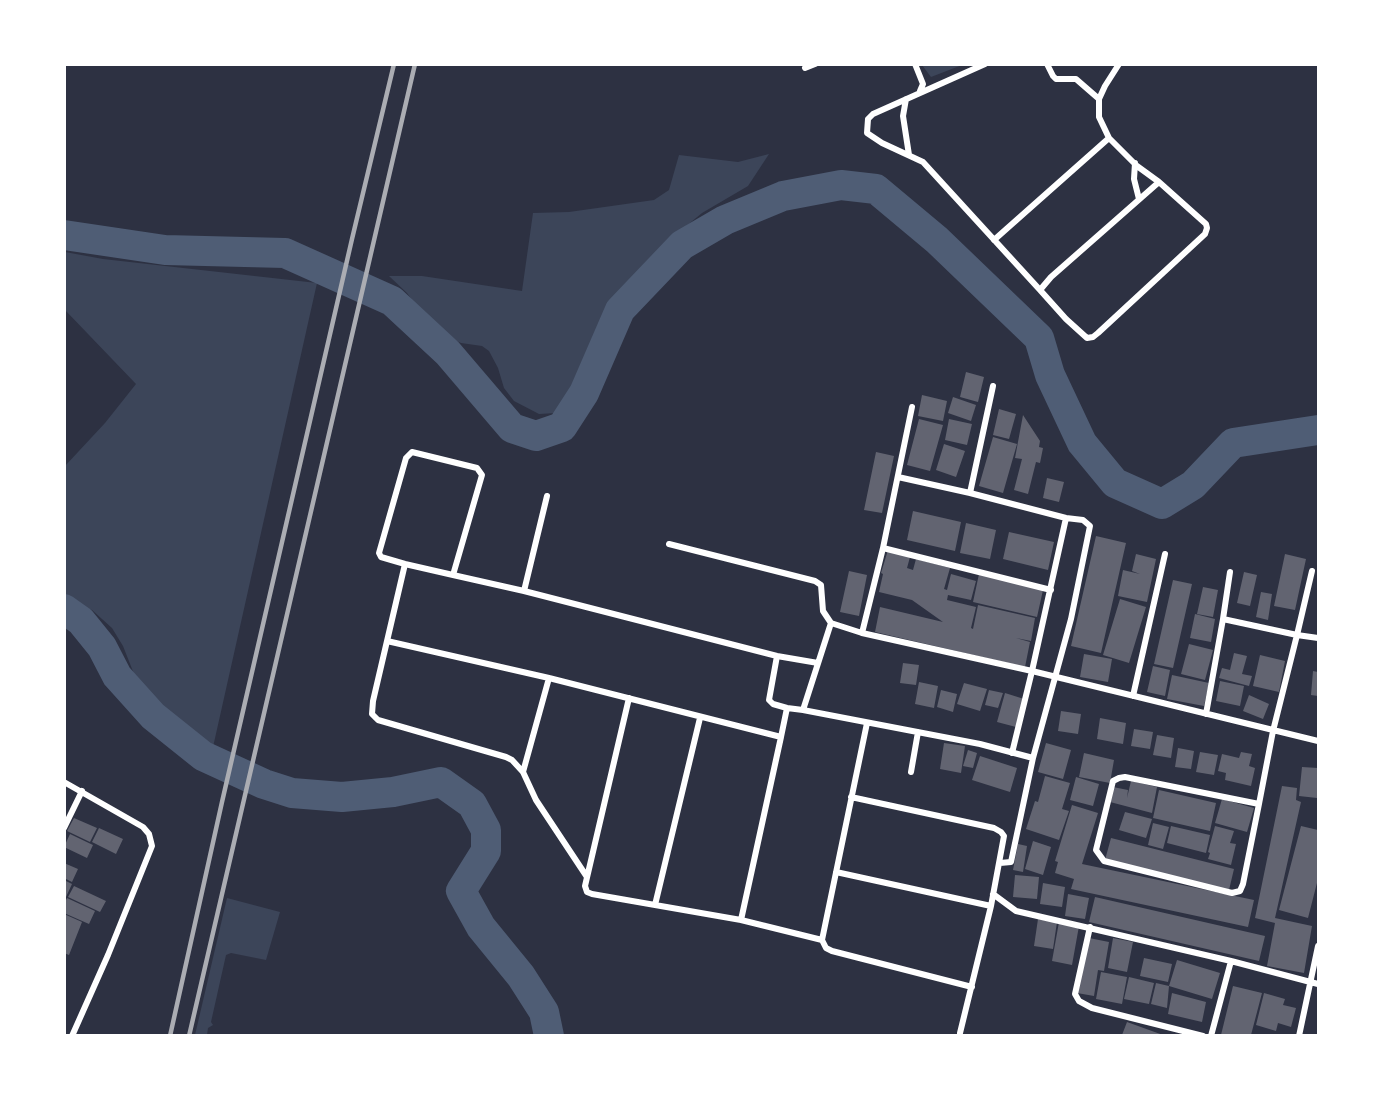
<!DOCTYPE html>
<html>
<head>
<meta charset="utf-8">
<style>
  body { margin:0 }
  #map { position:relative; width:1383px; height:1100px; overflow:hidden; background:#2d3142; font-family:Quicksand,sans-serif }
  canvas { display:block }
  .frame { position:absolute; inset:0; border:66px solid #fff; pointer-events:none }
</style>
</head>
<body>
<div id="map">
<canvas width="1383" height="1100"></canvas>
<div class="frame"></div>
</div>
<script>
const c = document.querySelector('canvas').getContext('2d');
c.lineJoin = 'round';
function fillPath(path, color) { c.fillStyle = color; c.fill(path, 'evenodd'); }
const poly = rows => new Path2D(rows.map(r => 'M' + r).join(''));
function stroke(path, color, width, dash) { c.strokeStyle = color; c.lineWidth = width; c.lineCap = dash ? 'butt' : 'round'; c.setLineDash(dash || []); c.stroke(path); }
fillPath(poly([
  [922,65,962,65,931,77],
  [769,154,748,186,702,213,667,242,641,268,610,315,589,356,571,399,556,413,539,414,514,401,504,388,498,368,489,351,482,346,461,343,443,335,430,325,407,293,389,276,422,276,522,291,533,213,569,212,654,200,669,190,679,155,738,162],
  [65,252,103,259,317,283,211,756,194,745,171,723,136,679,123,646,112,628,92,610,65,601,65,466,105,423,136,384,65,310],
  [227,898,280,912,266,960,231,953,226,955,211,1022,213,1025,208,1028,207,1035,195,1035]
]), '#3c4559');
stroke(poly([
  [64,235,165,250,285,253,392,301,448,353,512,428,536,436,562,427,584,393,620,310,682,245,725,220,783,196,841,185,876,189,937,240,1039,338,1050,375,1082,443,1115,483,1162,504,1193,485,1233,443,1318,430],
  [64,609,81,621,102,647,117,676,153,716,203,756,264,784,292,793,342,797,393,792,441,782,472,804,486,830,486,851,461,891,481,927,521,976,544,1012,549,1036]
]), '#4f5d75', 30);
fillPath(poly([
  [966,372,984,377,978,402,960,397],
  [922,395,947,401,943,421,918,416],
  [953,397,976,405,971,421,948,413],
  [999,409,1016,414,1009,439,993,435],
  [1023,415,1040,441,1039,447,1043,448,1040,463,1036,462,1028,494,1014,490,1022,459,1015,458],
  [919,419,943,425,930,471,907,465],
  [949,419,972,424,967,445,945,440],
  [993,437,1017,444,1003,493,979,486],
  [944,444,965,451,956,477,936,470],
  [876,452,894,456,882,513,864,510],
  [1047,478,1064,482,1059,502,1043,498],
  [913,511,961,522,955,551,907,540],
  [966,523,996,530,990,559,960,553],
  [1009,532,1054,542,1048,570,1003,559],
  [1096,536,1126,543,1101,653,1071,646],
  [888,550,910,557,907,568,913,570,916,559,950,568,944,589,947,590,951,574,976,581,971,600,948,595,947,600,976,607,971,628,973,629,978,605,1035,618,1031,641,1016,638,1030,642,1025,667,875,632,880,607,943,622,912,600,879,592,883,574,881,573],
  [1136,554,1156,559,1147,602,1118,596,1123,570,1140,574,1132,571],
  [1285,554,1306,559,1295,610,1274,606],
  [849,571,867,575,859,616,840,612],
  [1244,572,1257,575,1250,606,1237,603],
  [979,574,1043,590,1037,617,973,602],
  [1173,580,1192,584,1173,668,1154,664],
  [1203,587,1218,590,1213,617,1197,614],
  [1261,592,1272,594,1268,620,1256,617],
  [1120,599,1146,607,1129,663,1103,655],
  [1195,614,1215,619,1211,642,1190,638],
  [1189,644,1213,650,1205,680,1181,674],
  [1234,653,1247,656,1242,674,1252,676,1249,686,1219,678,1222,668,1230,670],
  [1084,654,1112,659,1108,682,1080,677],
  [1260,655,1285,661,1279,692,1253,686],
  [903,663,919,665,916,685,900,683],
  [1153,666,1170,670,1165,696,1147,692],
  [1313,671,1318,672,1318,696,1311,695],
  [1172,675,1209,683,1204,706,1167,699],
  [1220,681,1244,686,1240,706,1216,701],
  [919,682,938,686,934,708,915,704],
  [964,683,987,689,980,711,957,704],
  [941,690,957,694,953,712,937,707],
  [989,690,1003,693,998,708,985,705],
  [1005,693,1024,699,1016,727,997,722],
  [1249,695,1269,704,1263,719,1243,711],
  [1061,711,1081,714,1078,734,1058,731],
  [1100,718,1126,723,1123,744,1097,739],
  [1134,729,1153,732,1150,749,1131,746],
  [1157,735,1174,738,1171,758,1153,755],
  [944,743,965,746,961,773,940,769],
  [1046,743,1071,750,1063,779,1038,772],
  [1178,748,1194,751,1191,769,1175,767],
  [968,750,977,753,973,768,963,766],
  [1200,752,1218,755,1214,775,1196,772],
  [1241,752,1252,754,1249,766,1255,768,1251,786,1225,780,1226,773,1218,771,1222,754,1239,758],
  [1084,753,1114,760,1110,783,1079,777],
  [980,756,1017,768,1010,792,972,780],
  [1302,767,1318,768,1317,798,1299,796],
  [1045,776,1070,783,1062,809,1069,811,1059,840,1026,829,1035,801,1038,802],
  [1076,777,1099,784,1093,806,1070,800],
  [1131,781,1157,787,1152,813,1110,802,1113,787,1128,790,1127,798],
  [1282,786,1297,788,1296,800,1301,802,1275,918,1312,926,1304,973,1267,966,1275,923,1255,918],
  [1159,790,1216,803,1210,831,1153,818],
  [1222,799,1254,808,1247,832,1215,823],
  [1072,805,1098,813,1082,864,1254,900,1248,927,1071,889,1074,879,1055,873,1058,862,1055,861],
  [1125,812,1152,819,1146,838,1119,830],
  [74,818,97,828,90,842,67,831],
  [1153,823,1169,827,1163,849,1148,845],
  [1171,826,1210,835,1206,853,1167,843],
  [1215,826,1234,831,1230,843,1236,844,1231,865,1208,859,1210,853,1208,852],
  [1301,826,1318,830,1318,879,1308,918,1279,910],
  [99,828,123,839,116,854,92,842],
  [70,834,93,845,87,858,64,847],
  [1111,838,1234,869,1229,890,1105,860],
  [1033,841,1051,847,1043,875,1025,869],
  [1018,844,1027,846,1023,872,1013,870],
  [64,863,78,869,72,882,64,878],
  [1015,875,1039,877,1037,899,1013,897],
  [64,880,72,884,66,897,64,896],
  [1043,883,1065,887,1062,907,1040,904],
  [74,886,106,901,100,912,68,897],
  [1068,894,1089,898,1085,919,1065,916],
  [1095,897,1265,936,1259,961,1089,922],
  [67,898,95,911,89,924,64,913,64,904],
  [64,914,82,922,69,955,64,953],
  [1038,919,1057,922,1053,949,1034,946],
  [1059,922,1079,926,1072,965,1052,961],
  [1089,938,1109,942,1104,971,1098,970,1094,996,1077,993],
  [1113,938,1133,942,1127,972,1108,968],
  [1144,958,1172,964,1168,982,1140,976],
  [1177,960,1220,973,1212,999,1169,986],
  [1101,972,1127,977,1122,1004,1096,999],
  [1129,977,1154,983,1149,1004,1124,999],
  [1156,983,1169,986,1167,1008,1151,1004],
  [1233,986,1262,993,1251,1035,1221,1035],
  [1172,993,1206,1002,1202,1022,1168,1014],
  [1264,993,1285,999,1283,1005,1296,1008,1291,1027,1278,1023,1276,1031,1256,1025],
  [1127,1022,1163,1035,1122,1035]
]), '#626471');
stroke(poly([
  [915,64,923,84,920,91],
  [985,64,873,114,868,119,867,133,882,143,923,162,1040,290],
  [1047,64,1053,76,1056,79,1076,79,1099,99],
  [1119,64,1105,86,1099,99,1099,117,1109,138,1137,166,1159,182,1051,277,1040,290,1066,319,1087,338,1093,337,1098,333,1205,234,1207,228,1206,224,1159,182],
  [805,68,815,64],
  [906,99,903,116,909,155],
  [1135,163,1134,179,1139,199],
  [994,240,1109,138],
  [898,477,970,493,1066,518,1083,520,1090,526,1071,619,1033,758,1011,862,1000,863],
  [970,493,993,386],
  [669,544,815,581,821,585,823,611,831,623],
  [883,548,1051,590],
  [405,564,373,701,372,714,378,720,506,757,512,760,523,772,536,800,587,877],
  [453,575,482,475,477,468,412,452,406,458,379,553,381,557,405,564,453,575,524,591,777,656,818,663],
  [524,591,547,496],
  [1223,619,1230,572],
  [862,633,883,548,912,407],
  [387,641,549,678,781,737,787,708],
  [777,656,769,700,773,704,787,708,803,710,831,623,862,633,1032,671,1318,741],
  [1133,696,1165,554],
  [629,698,585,886,587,892,592,894,741,920,822,940],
  [803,710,980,744,1033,758],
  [1206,714,1223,619,1297,635,1312,571],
  [1012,753,1032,671,1066,518],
  [523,772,549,678],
  [911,772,918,732],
  [64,782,143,827,149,834,152,846,108,955,72,1036],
  [851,797,994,828,1001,832,1004,836,991,906,960,1033],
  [1259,804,1125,777,1119,778,1113,781,1096,850,1104,861,1232,893,1240,891,1243,884,1259,804,1273,731,1297,635,1318,638],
  [64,828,82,791],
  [836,872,991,906],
  [993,894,1016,911,1231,961,1318,984],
  [655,905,700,718],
  [741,920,781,737],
  [1090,927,1075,994,1079,1001,1092,1008,1203,1036],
  [822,940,867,723],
  [822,940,826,948,832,951,972,987],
  [1211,1036,1231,961],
  [1299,1036,1318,946]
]), '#fff', 6);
stroke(poly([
  [170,1036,222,802,352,239,394,64],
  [189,1036,415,64]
]), '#abadb3', 4.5);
</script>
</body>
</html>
